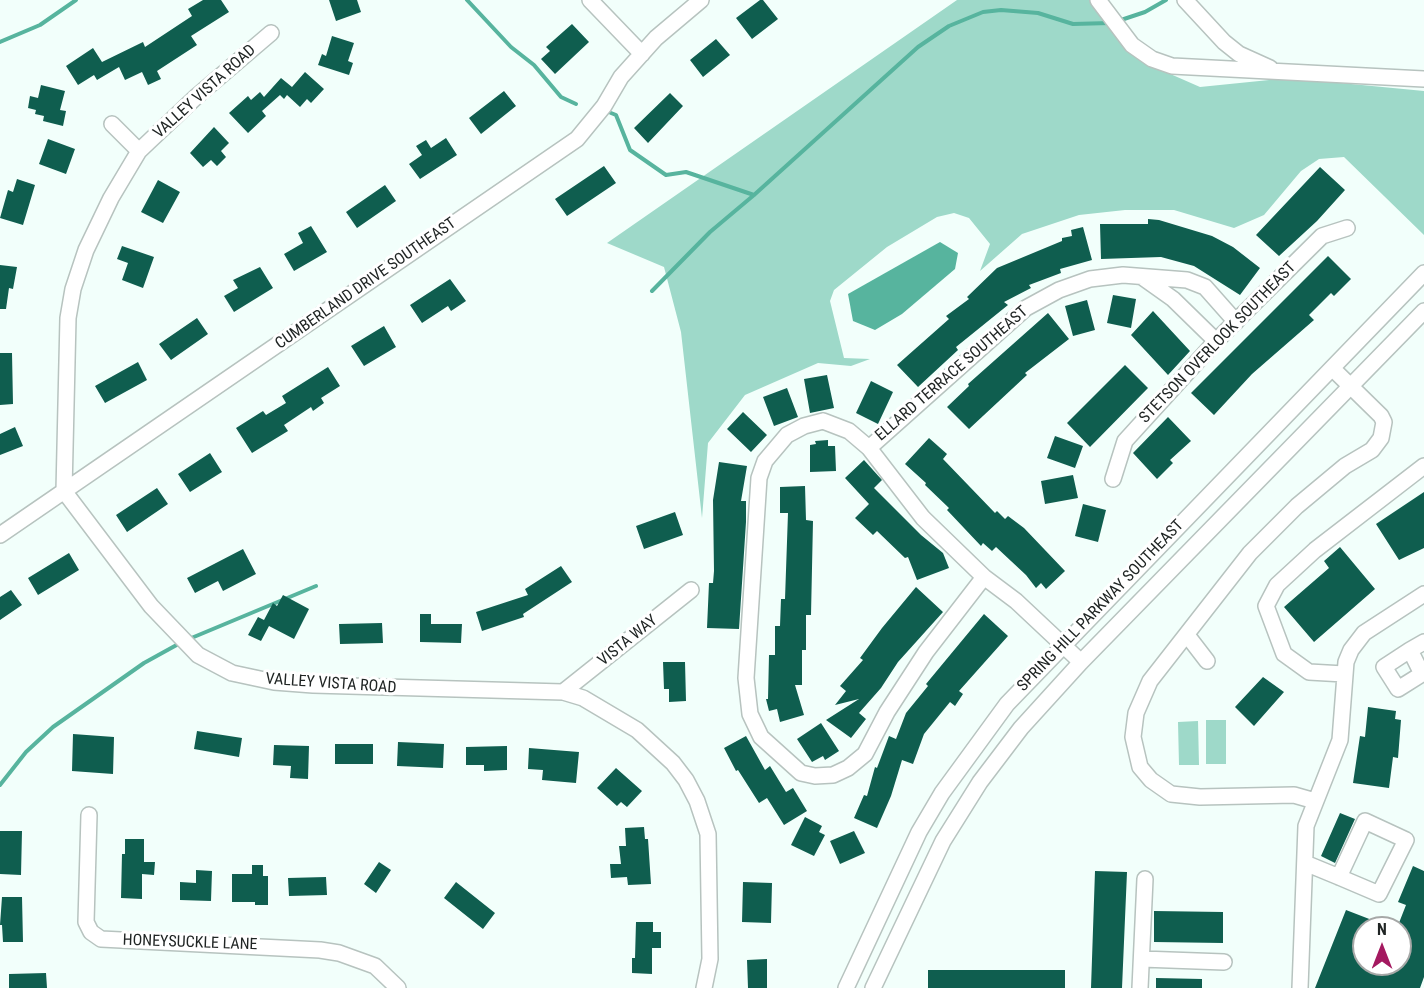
<!DOCTYPE html>
<html>
<head>
<meta charset="utf-8">
<style>
  body { margin:0 }
  #map { position:relative; width:1424px; height:988px; overflow:hidden; background:#f2fffb; font-family:"Roboto Condensed",sans-serif }
  canvas { display:block }
  .north { position:absolute; left:1352px; top:916px; width:60px; height:60px; box-sizing:border-box; background:#fff; border:2px solid #a6a8a7; border-radius:50%; rotate:0deg; font-size:16px; font-weight:700; line-height:24px; text-align:center; color:#202524 }
  .north::after { content:''; display:block; margin:auto; width:21px; height:27px; background:#a41960; clip-path:polygon(50% 0,100% 100%,50% 72%,0 100%) }
</style>
</head>
<body>
<div id="map">
<canvas width="1424" height="988"></canvas>
<div class="north">N</div>
</div>
<script>
const c = document.querySelector('canvas').getContext('2d');
c.lineJoin = 'round';
function fillPath(path, color) { c.fillStyle = color; c.fill(path, 'evenodd'); }
const poly = rows => new Path2D(rows.map(r => 'M' + r).join(''));
function stroke(path, color, width, dash) { c.strokeStyle = color; c.lineWidth = width; c.lineCap = dash ? 'butt' : 'round'; c.setLineDash(dash || []); c.stroke(path); }
function write(font, color, halo, rows, align = 'center') {
  c.font = font + ' "Roboto Condensed",sans-serif'; c.lineWidth = 6; c.setLineDash([]); c.textBaseline = 'middle'; c.strokeStyle = halo; c.fillStyle = color; for (const [text, x, y, turn = 0] of rows) {
    c.save(); c.translate(x, y); c.rotate((+turn || 0) * Math.PI / 180); c.textAlign = isNaN(turn) ? turn : align; if (halo) c.strokeText(text, 0, 0); c.fillText(text, 0, 0); c.restore();
  }
}
fillPath(poly([
  [957,0,1094,0,1143,62,1200,87,1289,78,1424,91,1424,235,1344,157,1319,159,1301,171,1264,215,1234,228,1174,210,1125,210,1079,215,1022,234,980,271,990,244,969,218,954,213,937,217,887,247,834,290,830,301,844,358,870,359,851,366,818,363,745,395,708,443,702,518,681,332,664,267,607,243],
  [1206,720,1226,720,1226,764,1206,764],
  [1198,721,1199,765,1179,765,1178,722]
]), '#9ed9c9');
fillPath(poly([
  [940,242,958,253,955,269,902,314,875,330,853,321,848,294]
]), '#57b49e');
stroke(poly([
  [467,0,511,47,534,65,561,97,576,104],
  [1118,21,1145,12,1166,0],
  [0,42,40,25,76,0],
  [611,113,616,115,630,150,666,175,686,172,754,195],
  [652,291,710,232,754,195,918,47,949,26,983,12,1001,10,1038,13,1073,24,1110,23],
  [189,639,316,586],
  [0,785,26,752,53,727,144,663,182,642]
]), '#57b49e', 4);
fillPath(poly([
  [203,0,221,0,229,12,191,36,197,45,157,71,161,79,148,85,142,72,125,80,119,67,97,80,94,75,78,85,66,66,93,48,102,62,143,42,145,47,192,16,188,9],
  [329,0,357,0,361,12,336,21],
  [760,0,763,0,778,19,752,39,736,18],
  [572,24,589,42,555,74,541,59,550,51,546,47],
  [332,36,354,43,348,61,353,63,349,75,318,65,322,54,326,56],
  [716,39,730,55,703,77,690,60],
  [305,72,324,89,311,103,307,99,300,107,287,95,284,99,280,95,262,111,266,116,248,133,229,113,248,96,251,100,260,92,264,97,281,78,292,87],
  [41,85,65,91,60,110,66,111,63,126,43,121,44,116,35,114,36,110,28,108,30,96,38,98],
  [504,91,516,106,481,134,469,118],
  [670,93,683,106,648,143,634,128],
  [214,127,229,143,221,151,226,157,217,166,211,160,203,167,190,153],
  [446,138,457,155,420,179,409,164,422,155,416,146,426,140,431,148],
  [48,139,75,149,66,174,39,164],
  [604,166,616,183,567,216,555,199],
  [1320,167,1345,190,1317,221,1279,256,1256,235],
  [17,179,35,185,23,225,0,218,8,190,13,192],
  [158,180,180,192,163,223,141,212],
  [385,185,396,201,357,228,346,212],
  [1148,219,1159,220,1212,236,1233,247,1260,268,1240,295,1194,266,1161,257,1101,259,1100,224,1148,224],
  [311,226,327,252,294,271,284,254,303,243,298,233],
  [1083,227,1092,260,1060,269,1061,273,1029,285,1031,288,1004,302,1008,305,956,347,958,350,918,387,897,365,949,319,946,316,969,299,967,297,997,268,1062,241,1062,238,1072,236,1071,230],
  [122,246,154,257,143,288,122,280,128,263,117,259],
  [1328,256,1351,279,1334,296,1331,293,1309,315,1314,320,1252,374,1214,415,1191,393],
  [0,265,17,267,13,289,9,288,6,309,0,309],
  [260,267,273,288,234,312,224,296,238,288,233,280],
  [450,279,466,301,451,311,448,306,422,323,410,305],
  [1113,295,1136,299,1131,328,1107,323],
  [1087,300,1095,330,1073,336,1065,306],
  [1153,311,1190,351,1168,375,1131,335],
  [1048,313,1069,339,1025,373,1027,375,969,429,947,407,969,386,968,384],
  [197,318,208,334,171,360,159,344],
  [384,326,396,347,364,366,351,346],
  [0,353,12,353,13,404,0,405],
  [138,362,147,380,105,403,95,386],
  [1125,365,1148,388,1090,447,1067,423],
  [328,367,340,386,321,398,324,403,313,411,311,407,284,425,288,431,252,453,236,428,263,411,266,415,286,403,282,396],
  [827,375,834,408,810,413,804,379],
  [871,381,893,392,878,424,856,413],
  [787,388,798,417,774,426,763,397],
  [743,412,767,435,751,452,727,429],
  [1168,417,1191,441,1170,460,1173,463,1157,479,1133,453],
  [15,427,23,446,0,455,0,434],
  [1055,436,1083,446,1075,468,1047,458],
  [929,438,947,454,943,459,995,513,997,511,1005,519,1008,516,1024,528,1065,571,1046,589,1041,583,1036,588,1026,575,996,547,992,551,983,543,981,546,947,510,949,508,925,485,926,483,905,464],
  [828,440,828,446,835,446,836,471,810,472,810,445,816,444,815,441],
  [210,453,222,472,190,492,178,474],
  [864,460,882,480,874,488,921,535,943,553,949,568,917,580,908,557,905,558,877,531,873,535,855,518,869,504,845,478],
  [719,462,747,466,741,501,746,501,746,522,739,629,707,628,709,583,713,583,714,571,713,500],
  [1073,475,1078,498,1045,504,1041,481],
  [805,486,806,520,813,521,811,615,806,615,806,650,802,650,802,685,795,685,804,715,780,722,777,709,769,711,766,699,768,699,769,655,775,655,775,626,780,626,781,599,785,599,788,513,780,513,780,487],
  [157,488,168,504,127,532,116,515],
  [1424,492,1424,548,1399,560,1376,524],
  [1083,504,1106,510,1098,542,1075,536],
  [675,512,683,535,644,549,636,526],
  [1340,547,1375,589,1314,642,1284,607,1329,568,1324,561],
  [243,549,256,574,223,591,218,581,195,593,187,578],
  [69,553,79,570,38,595,28,578],
  [561,566,572,582,523,614,524,617,482,631,476,612,528,595,525,589],
  [916,587,943,612,898,662,881,688,859,713,866,719,851,738,826,720,859,699,835,705,846,691,840,686,863,660,860,658,882,628],
  [11,590,22,605,0,620,0,597],
  [283,595,309,609,294,639,269,626,261,641,248,635,258,617,264,620,273,603,277,606],
  [420,614,431,614,431,624,462,624,461,643,420,642],
  [984,614,1008,636,959,691,963,694,955,706,950,702,924,734,913,764,902,760,891,796,877,828,854,818,864,795,867,796,875,767,877,768,889,736,896,739,906,713,928,686,926,684],
  [382,623,383,643,340,644,339,624],
  [663,662,685,662,686,701,669,702,669,689,664,689],
  [1263,677,1284,692,1254,726,1235,707],
  [1368,707,1396,711,1395,719,1401,720,1398,758,1393,757,1389,788,1353,783,1360,736,1365,737],
  [821,723,839,751,825,760,823,756,812,762,797,739],
  [197,731,242,738,239,757,194,749],
  [73,734,114,737,113,774,72,771],
  [746,736,765,770,770,766,786,792,793,788,807,811,784,825,767,798,759,803,738,770,736,771,724,748],
  [398,742,444,744,443,768,397,766],
  [335,744,373,744,373,764,335,764],
  [274,745,309,746,308,779,290,778,291,766,273,765],
  [507,746,507,770,484,771,484,765,466,765,466,747],
  [529,748,579,752,576,783,542,780,543,770,528,769],
  [616,768,642,791,627,807,621,802,617,806,597,788],
  [1340,813,1355,819,1335,863,1321,856],
  [805,817,822,826,819,832,825,835,814,856,791,845],
  [644,827,645,839,648,839,651,884,628,885,627,877,611,878,610,864,621,864,619,846,626,846,625,828],
  [0,831,22,831,21,875,0,874],
  [854,831,865,853,840,864,830,841],
  [125,839,144,839,144,862,155,862,154,875,142,874,142,899,121,898,122,854,125,854],
  [379,862,391,870,376,893,364,884],
  [252,865,263,865,263,876,268,876,268,905,255,905,255,902,232,902,232,874,252,874],
  [1413,866,1424,871,1424,977,1420,988,1315,988,1346,910,1390,927,1364,928,1364,964,1394,973,1397,964,1400,964,1400,928,1397,928,1406,905,1398,902],
  [196,870,212,871,211,901,180,900,180,882,196,883],
  [1095,871,1127,872,1122,988,1091,988],
  [326,877,327,895,289,896,288,878],
  [456,882,495,913,483,929,444,898],
  [743,882,772,883,771,923,742,922],
  [2,897,22,897,23,942,3,942,2,925,0,925],
  [1154,911,1223,912,1223,943,1154,942],
  [636,922,653,922,653,932,661,932,661,948,652,948,652,974,632,973,632,958,635,958],
  [767,959,767,988,748,988,747,960],
  [928,970,1065,970,1065,988,928,988],
  [46,973,47,988,9,988,9,974],
  [1156,978,1202,979,1202,988,1156,988]
]), '#0f5e4f');
const minor = poly([
  [590,0,642,54],
  [1098,0,1132,45,1152,59,1172,66,1424,79],
  [1185,0,1224,42,1239,54,1270,68],
  [271,33,197,96,139,151,111,198,86,250,73,289,68,318,64,491,151,606,198,655,232,673,274,682,313,685,563,692,583,698,637,730,673,763,686,780,697,801,708,834,710,959,704,988],
  [112,124,139,151],
  [1142,277,1173,299,1216,341],
  [823,421,849,431,869,448,923,518,984,577,926,652,887,712,865,754,848,768,833,775,815,776,801,773,761,737,750,714,746,678,759,478,765,461,787,435,804,426,823,421],
  [869,448,1026,308,1059,290,1090,279,1123,275,1187,280,1205,287,1236,322],
  [1113,479,1125,441,1216,341,1322,236,1347,228],
  [0,535,577,139,604,106,621,77,656,38,701,0],
  [984,577,1016,601,1081,662],
  [1187,635,1207,661],
  [1410,650,1422,674,1398,689,1384,667,1410,650,1424,642],
  [1344,674,1309,672,1284,654,1266,606,1277,585,1315,550,1424,466],
  [563,692,691,590],
  [1315,801,1294,795,1200,797,1171,794,1151,780,1140,767,1133,737,1136,713,1150,681,1250,553,1297,506,1345,466,1372,450,1381,438,1384,422,1381,416,1333,369],
  [89,815,86,922,91,932,101,939,320,950,339,953,375,966,398,988],
  [1305,863,1339,877,1379,894,1406,840,1365,821,1339,877],
  [1142,959,1224,962],
  [846,988,919,832,942,793,1007,704,1424,273],
  [873,988,943,841,980,782,1021,728,1081,662,1424,311],
  [1140,988,1145,879],
  [1300,988,1306,826,1340,740,1346,662,1351,650,1364,633,1424,594]
]);
stroke(minor, '#b7c3bf', 18);
stroke(minor, '#fff', 15);
write('16px', '#202524', '#fff', [
  ["VALLEY VISTA ROAD",205,92,-42],
  ["CUMBERLAND DRIVE SOUTHEAST",366,284,-35],
  ["STETSON OVERLOOK SOUTHEAST",1218,343,-46],
  ["ELLARD TERRACE SOUTHEAST",952,374,-41],
  ["SPRING HILL PARKWAY SOUTHEAST",1101,606,-46],
  ["VISTA WAY",628,641,-39],
  ["VALLEY VISTA ROAD",331,684,4],
  ["HONEYSUCKLE LANE",190,943,2]
]);
</script>
</body>
</html>
